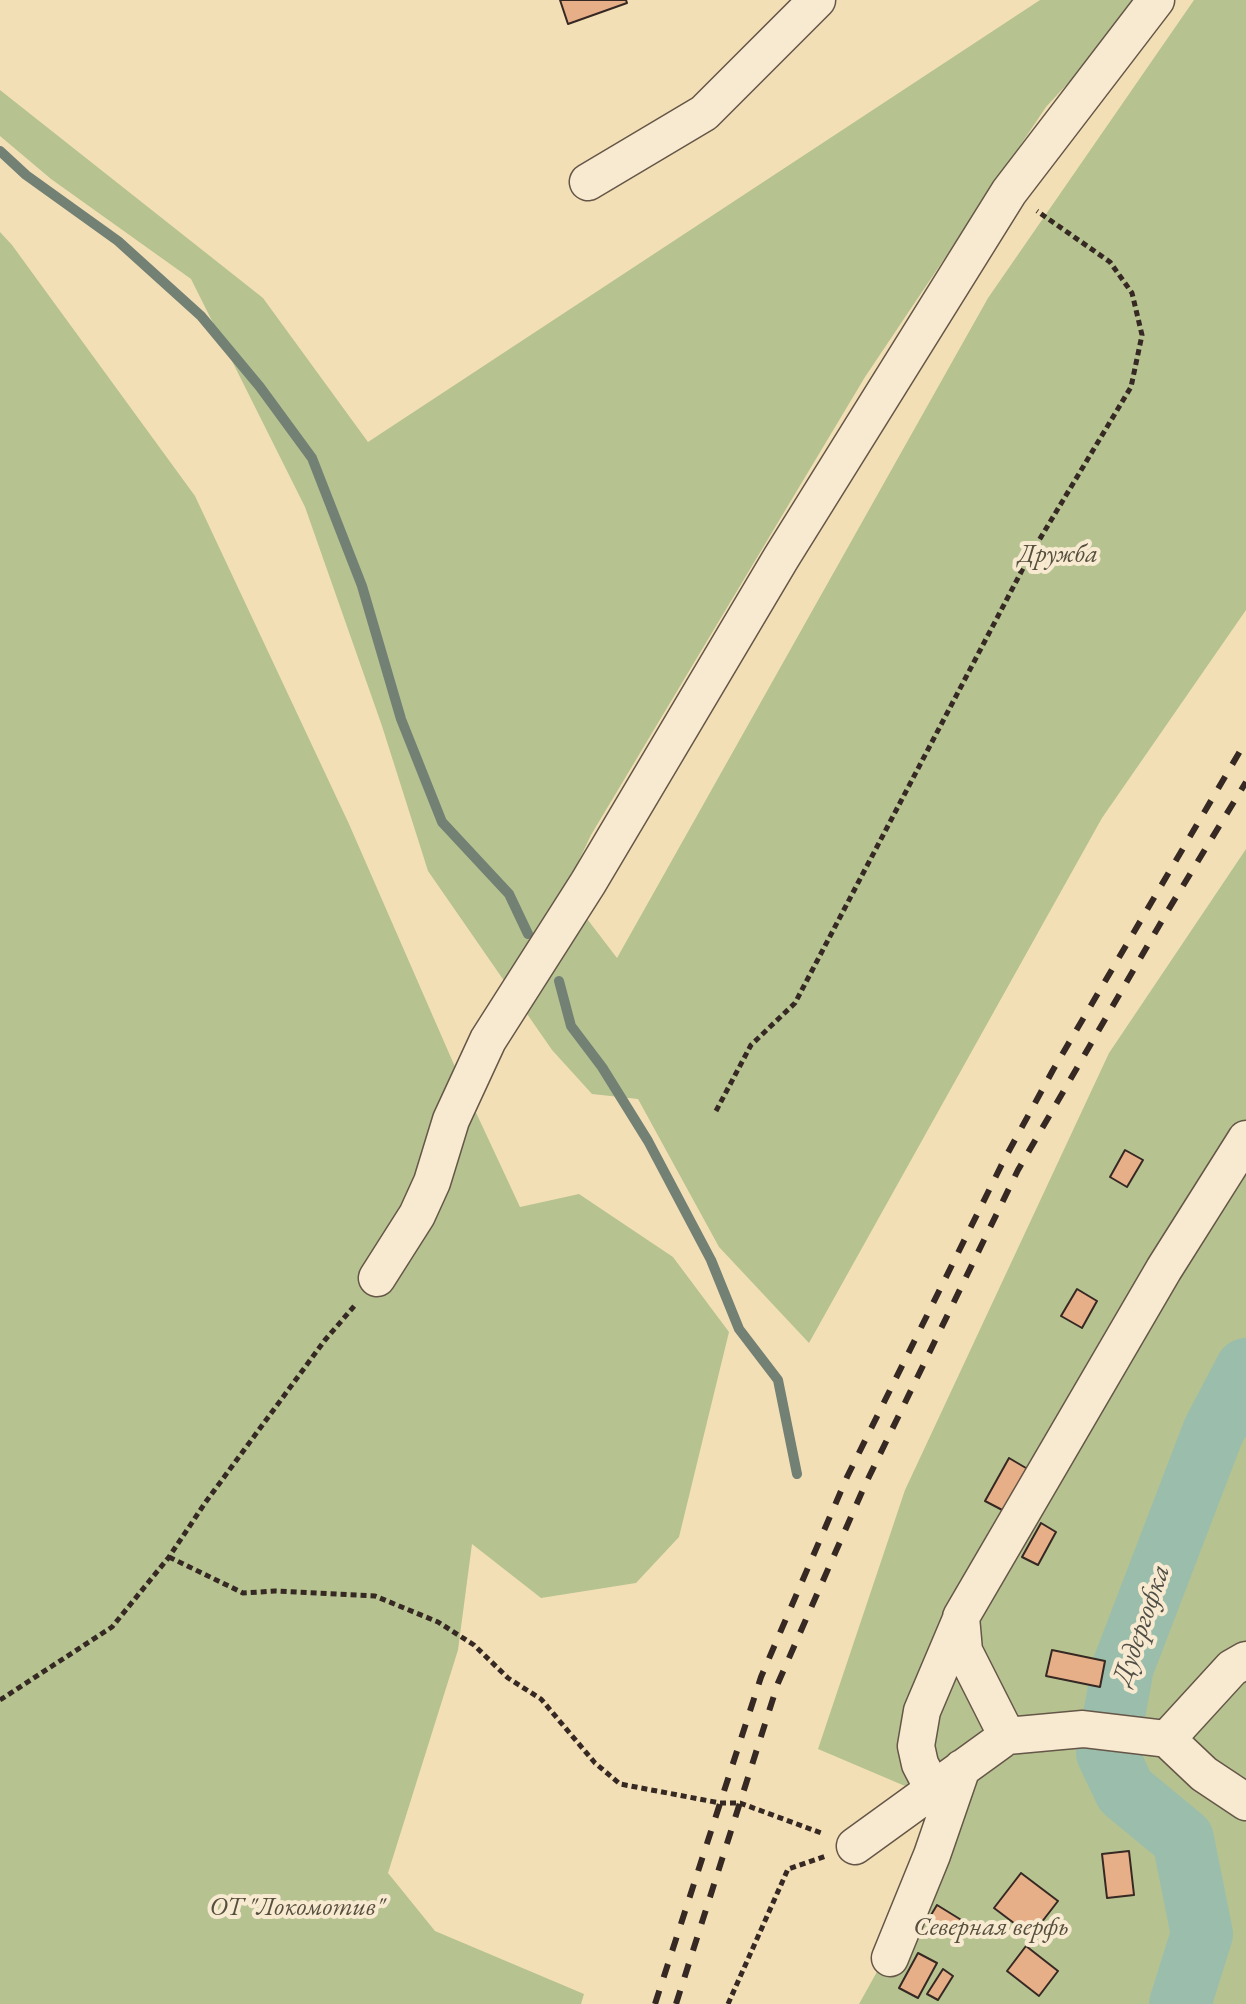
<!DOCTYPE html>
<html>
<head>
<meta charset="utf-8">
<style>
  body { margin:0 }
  canvas { display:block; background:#f3dfb6 }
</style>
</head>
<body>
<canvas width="1246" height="2004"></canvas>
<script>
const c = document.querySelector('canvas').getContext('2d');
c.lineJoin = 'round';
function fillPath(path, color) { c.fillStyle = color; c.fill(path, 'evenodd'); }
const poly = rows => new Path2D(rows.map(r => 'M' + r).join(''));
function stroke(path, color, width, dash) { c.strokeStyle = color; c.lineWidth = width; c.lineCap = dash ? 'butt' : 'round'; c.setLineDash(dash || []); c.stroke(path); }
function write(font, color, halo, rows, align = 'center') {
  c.font = font + ' "EB Garamond",serif'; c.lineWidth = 8; c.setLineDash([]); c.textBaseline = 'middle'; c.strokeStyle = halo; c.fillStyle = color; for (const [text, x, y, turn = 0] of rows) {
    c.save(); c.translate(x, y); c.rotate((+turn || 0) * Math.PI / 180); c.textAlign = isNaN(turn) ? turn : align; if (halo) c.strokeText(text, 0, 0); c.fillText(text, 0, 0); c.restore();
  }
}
fillPath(poly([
  [1040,0,1136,0,1105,43,1046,107,865,377,591,835,565,890,617,958,988,298,1194,0,1246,0,1246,610,1102,818,809,1343,719,1247,638,1099,592,1094,552,1050,428,871,382,726,305,507,191,279,51,179,0,136,0,90,263,298,368,442],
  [0,232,12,245,195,496,349,824,459,1076,520,1207,579,1194,673,1257,729,1332,679,1537,636,1583,541,1598,472,1544,458,1650,388,1873,435,1931,584,1994,581,2004,0,2004],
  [1246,849,1246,2004,859,2004,966,1812,818,1749,905,1490,1109,1053]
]), '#b6c391');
stroke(poly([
  [0,151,26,175,118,241,201,316,260,387,312,458,362,586,401,719,442,822,509,894,528,934],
  [559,981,571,1026,602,1067,648,1141,711,1260,739,1329,778,1380,797,1474]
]), '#738175', 10);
stroke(poly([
  [1180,2004,1202,1934,1183,1839,1125,1791,1107,1753,1123,1667,1213,1432,1246,1369]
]), '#9bbdab', 62);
const building = poly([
  [560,0,626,0,627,3,568,24,560,0],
  [1125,1150,1143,1160,1127,1187,1110,1177,1125,1150],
  [1077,1289,1097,1301,1082,1328,1061,1316,1077,1289],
  [1009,1458,1031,1471,1008,1513,985,1501,1009,1458],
  [1041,1523,1056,1532,1038,1565,1022,1557,1041,1523],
  [1052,1650,1105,1661,1100,1687,1046,1676,1052,1650],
  [1129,1851,1134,1895,1107,1898,1102,1854,1129,1851],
  [1021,1873,1058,1901,1031,1936,994,1908,1021,1873],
  [937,1905,963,1921,954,1936,928,1920,937,1905],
  [1026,1946,1058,1971,1039,1996,1007,1971,1026,1946],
  [918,1953,937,1963,918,1998,899,1988,918,1953],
  [943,1969,953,1976,938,2000,927,1994,943,1969]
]);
fillPath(building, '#e7af88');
stroke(building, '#362823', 2);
const minor = poly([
  [588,182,704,113,817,0],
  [377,1278,417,1215,432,1182,451,1120,488,1040,588,883,781,558,1009,192,1156,0],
  [1007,1736,964,1651,961,1617,1164,1269,1246,1139],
  [1167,1739,1232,1668,1246,1660],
  [1167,1739,1204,1774,1246,1802],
  [933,1789,920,1764,916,1746,922,1711,961,1619],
  [855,1846,1007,1736,1083,1729,1167,1739],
  [890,1958,932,1855,962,1768]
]);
stroke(minor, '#655648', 39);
stroke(poly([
  [716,1111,751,1045,795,1003,1029,557,1131,387,1142,335,1132,293,1110,262,1037,211],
  [169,1557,243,1593,275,1591,375,1596,438,1622,474,1645,508,1678,541,1699,595,1763,620,1784,720,1803,740,1803,824,1834],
  [0,1700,112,1627,169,1557,205,1503,325,1340,356,1304],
  [728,2004,788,1869,826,1856]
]), '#362823', 5, [6, 4]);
stroke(minor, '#f7ead0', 36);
stroke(poly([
  [655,2004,761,1677,847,1477,1004,1160,1053,1070,1246,741],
  [676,2004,778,1683,865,1485,1018,1170,1167,912,1246,782]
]), '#362823', 6, [14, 14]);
write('italic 26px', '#564f3e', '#f7ead0', [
  ["Дружба",1058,555],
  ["ОТ \"Локомотив\"",297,1908],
  ["Северная верфь",991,1928]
]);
write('italic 28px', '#4f4d45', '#f7ead0', [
  ["Дудергофка",1142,1625,-71]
]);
</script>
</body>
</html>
